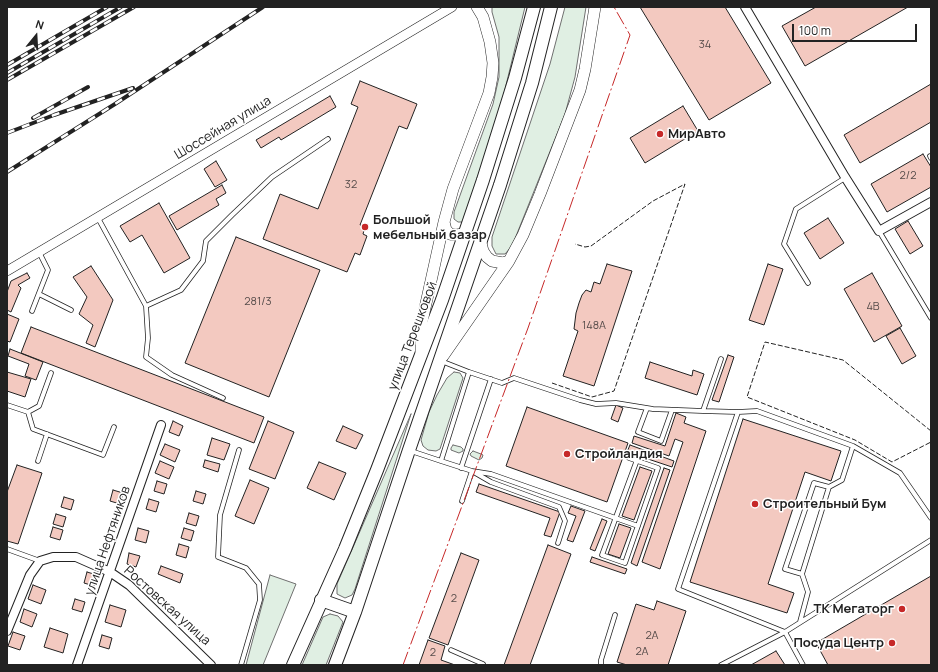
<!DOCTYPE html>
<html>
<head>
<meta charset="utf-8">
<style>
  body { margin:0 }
  #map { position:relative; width:938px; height:672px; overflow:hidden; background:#fff; font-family:Manrope,sans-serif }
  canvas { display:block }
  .frame { position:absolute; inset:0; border:8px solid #222; pointer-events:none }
  .north { position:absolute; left:16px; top:16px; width:40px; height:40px; -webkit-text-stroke:3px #fff; paint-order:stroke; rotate:18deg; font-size:11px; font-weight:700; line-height:16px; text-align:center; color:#222 }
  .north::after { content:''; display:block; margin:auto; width:14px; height:18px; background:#222; clip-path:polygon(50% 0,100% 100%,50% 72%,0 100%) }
  .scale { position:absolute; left:792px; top:24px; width:125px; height:18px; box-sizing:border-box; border:2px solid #222; border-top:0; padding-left:5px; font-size:12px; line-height:14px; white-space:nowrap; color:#222; -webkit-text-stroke:3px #fff; paint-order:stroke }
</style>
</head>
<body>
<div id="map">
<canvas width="938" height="672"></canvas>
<div class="frame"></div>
<div class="north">N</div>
<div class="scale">100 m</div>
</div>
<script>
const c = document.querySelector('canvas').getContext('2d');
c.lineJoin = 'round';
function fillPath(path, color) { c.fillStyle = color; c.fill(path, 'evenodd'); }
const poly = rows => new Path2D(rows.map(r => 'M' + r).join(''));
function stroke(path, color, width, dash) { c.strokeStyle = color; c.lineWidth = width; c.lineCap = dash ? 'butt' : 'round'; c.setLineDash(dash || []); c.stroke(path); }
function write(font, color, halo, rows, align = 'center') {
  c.font = font + ' Manrope,sans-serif'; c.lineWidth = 3; c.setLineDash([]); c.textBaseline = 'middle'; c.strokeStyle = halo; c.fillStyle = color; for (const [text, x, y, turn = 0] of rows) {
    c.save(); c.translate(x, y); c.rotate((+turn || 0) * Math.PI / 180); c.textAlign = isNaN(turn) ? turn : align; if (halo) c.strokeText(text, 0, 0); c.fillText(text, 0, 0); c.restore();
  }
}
const green = poly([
  [492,7,525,7,499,114,466,218,462,222,458,222,454,219,454,212,493,104,499,77,499,37,492,12,492,7],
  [565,7,586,7,575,77,565,114,512,246,505,254,496,254,492,246,492,237,550,64,565,7],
  [454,372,460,373,463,378,440,449,436,451,428,450,423,446,421,440,429,412,437,395,447,378,454,372],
  [411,414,355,589,352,595,345,598,337,594,337,584,411,414],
  [453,445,461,447,463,449,463,451,459,453,451,450,451,448,453,445],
  [473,451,481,454,483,455,482,458,479,460,471,456,470,454,473,451],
  [270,575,296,584,263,665,246,665,270,575],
  [330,614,338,616,343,622,326,665,302,665,323,617,330,614]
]);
fillPath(green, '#e0efe3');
stroke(green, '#6f6f6f', 1);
const building = poly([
  [640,7,725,7,771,83,709,120,640,7],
  [816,7,908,7,805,66,782,26,816,7],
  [360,81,417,104,407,129,399,126,360,225,365,227,363,234,367,236,360,255,355,253,347,272,263,239,280,194,318,209,358,107,351,104,360,81],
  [931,84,931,122,860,163,844,135,931,84],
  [330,96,336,107,281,140,279,137,261,148,256,140,330,96],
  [683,106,698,131,645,163,630,138,683,106],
  [923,154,931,167,931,187,887,212,871,184,923,154],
  [216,161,227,180,215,187,204,169,216,161],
  [222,185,226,193,216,199,219,205,177,230,169,216,222,185],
  [159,203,190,258,164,273,142,235,130,242,120,226,159,203],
  [828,218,844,243,820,259,804,233,828,218],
  [908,221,923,246,910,254,895,229,908,221],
  [236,237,320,270,269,397,185,363,236,237],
  [607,264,632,271,594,386,563,376,578,331,574,329,576,313,579,303,582,295,586,290,591,292,594,282,600,284,607,264],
  [768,264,783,269,764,325,749,320,768,264],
  [91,266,113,300,95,347,86,343,93,325,79,314,87,297,73,277,91,266],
  [27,273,30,278,18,285,21,288,11,312,7,310,7,292,11,281,27,273],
  [872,273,902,326,874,342,844,289,872,273],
  [7,314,19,319,10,342,7,341,7,314],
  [31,327,264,417,254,443,21,353,31,327],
  [900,328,916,356,902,364,886,336,900,328],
  [10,349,43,362,36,380,25,376,29,364,8,356,10,349],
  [728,355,734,357,719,402,712,400,728,355],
  [650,362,692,376,693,370,704,374,697,395,645,378,650,362],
  [7,372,31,379,25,397,7,391,7,372],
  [616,405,623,408,618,422,611,419,616,405],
  [527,407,628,443,607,502,506,466,527,407],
  [676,413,686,417,684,423,706,431,660,569,642,562,683,442,675,439,669,456,632,443,634,436,665,446,676,413],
  [743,419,841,451,831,481,805,472,768,584,794,593,787,613,690,582,743,419],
  [173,421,183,426,179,436,169,432,173,421],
  [268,421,294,432,275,479,249,469,268,421],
  [343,426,363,435,356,449,336,441,343,426],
  [212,438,230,444,224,460,207,455,212,438],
  [165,444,180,450,175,462,160,455,165,444],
  [630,445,674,461,672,467,627,452,630,445],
  [205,460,220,464,218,472,203,467,205,460],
  [160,461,174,467,169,479,155,473,160,461],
  [319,462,346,473,334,500,307,488,319,462],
  [17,465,42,473,18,544,7,541,7,492,17,465],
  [640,467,652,471,634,520,622,516,640,467],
  [664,468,670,470,637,566,631,563,664,468],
  [250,480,269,488,254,524,235,516,250,480],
  [157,481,167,484,164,494,154,491,157,481],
  [479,484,560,512,551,537,544,535,550,518,476,492,479,484],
  [113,490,123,493,120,504,110,501,113,490],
  [196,491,206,494,203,504,193,501,196,491],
  [64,497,74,500,71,510,61,507,64,497],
  [149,499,159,502,156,512,146,509,149,499],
  [571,506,585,511,573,542,567,540,576,516,568,513,571,506],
  [189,513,199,516,196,526,186,523,189,513],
  [56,514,66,517,63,527,53,524,56,514],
  [602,519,607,521,595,551,590,549,602,519],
  [619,524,631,528,620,558,608,554,619,524],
  [53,527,63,530,60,540,50,537,53,527],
  [138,528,149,531,146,543,135,540,138,528],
  [184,528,194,531,191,541,181,538,184,528],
  [179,544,189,547,186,558,176,555,179,544],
  [548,545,571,554,530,665,504,665,548,545],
  [129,553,140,556,136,567,127,564,129,553],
  [461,553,479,560,448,645,429,638,461,553],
  [592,557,627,569,625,574,590,562,592,557],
  [161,566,183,574,180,583,158,574,161,566],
  [87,572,97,575,94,586,84,583,87,572],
  [931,576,931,665,828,665,816,643,931,576],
  [33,585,46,590,41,604,28,599,33,585],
  [75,599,85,602,82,612,72,609,75,599],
  [657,601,686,611,668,665,627,665,617,662,636,604,654,610,657,601],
  [110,605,126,610,121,627,105,622,110,605],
  [24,609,37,614,32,627,20,622,24,609],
  [50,628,68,634,63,653,44,647,50,628],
  [13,632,25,636,20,650,8,646,13,632],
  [102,635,112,638,109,649,99,646,102,635],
  [428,640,445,646,441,660,455,665,419,665,428,640],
  [776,651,785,665,751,665,776,651]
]);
fillPath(building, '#f3c9c0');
stroke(building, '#222', 1);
const service = poly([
  [930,156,931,158],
  [98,218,146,306,181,290,203,261,206,241,232,215,272,177,328,139],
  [879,231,931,318],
  [808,283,784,244,796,209,845,178],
  [39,294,71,310],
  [146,306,148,338,146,357,172,375,223,398],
  [32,311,48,270,39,252],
  [469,372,502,383,514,378,580,400,596,404,616,403,653,409,703,411,721,359],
  [7,405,28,412,39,406,51,373],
  [647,408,638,432,661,441,672,410],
  [703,411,738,412],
  [28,412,33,429,103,455,114,427],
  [239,450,220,515,218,557,246,568,259,584,260,600,241,665],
  [411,451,441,461,469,372,441,361],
  [629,458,658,468,625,563,602,555,637,460],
  [38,461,47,434],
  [441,461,472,471,491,474,638,526],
  [461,468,491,379],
  [462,501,472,471,491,482,559,507,565,521,558,543],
  [7,549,40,561],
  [802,574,785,569,814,483,829,487],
  [800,622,808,592,802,574,829,487,842,480,853,446],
  [451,650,483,664,482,665],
  [601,665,601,660,615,615],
  [721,665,785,632,931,540],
  [803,665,785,632,678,589,738,412,757,411,853,446,900,473,931,518]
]);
const minor = poly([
  [745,7,845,177,879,231,931,202],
  [7,631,30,575,40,561,53,557,76,557,110,572,129,585,211,665],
  [77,665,161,425]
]);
const tertiary = poly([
  [7,271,452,7]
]);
const secondary = poly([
  [444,222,446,230,450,234,455,235,464,234],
  [481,243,483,251,487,257,492,261,503,263,509,261],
  [421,351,421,326,444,222,453,189,489,93,492,77,493,63,490,42,483,17,477,7],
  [443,356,509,261,523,235,540,194,580,90,585,69,595,7]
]);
const primary = poly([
  [321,600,355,612],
  [293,665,345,549,377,470,442,300,483,180,515,78,534,7],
  [335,665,355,612,409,450,500,185,532,83,551,7]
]);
stroke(service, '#222', 5.5);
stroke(minor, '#222', 10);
stroke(tertiary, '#222', 10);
stroke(secondary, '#222', 12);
stroke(primary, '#222', 14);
stroke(service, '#fff', 4);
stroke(minor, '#fff', 8);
stroke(tertiary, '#fff', 9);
stroke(secondary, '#fff', 11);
stroke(primary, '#fff', 12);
const rail = poly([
  [7,65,107,7],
  [7,73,121,7],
  [7,80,134,7],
  [33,118,88,87],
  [7,133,54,115,133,88],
  [7,172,115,104,263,7]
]);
stroke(rail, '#222', 4);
stroke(rail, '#fff', 2.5, [8]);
stroke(poly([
  [552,383,592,397,614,391,685,184,653,201,591,246,585,247,575,244],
  [931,431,843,360,765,342,747,397,855,440,892,462,931,442]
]), '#222', 1, [5, 2]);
stroke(poly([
  [403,665,528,328,630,35,614,7]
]), '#c62828', 1, [14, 3, 2, 3]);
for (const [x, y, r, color] of [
  [660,134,4,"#c62828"],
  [365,227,4,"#c62828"],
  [567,454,4,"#c62828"],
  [755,504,4,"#c62828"],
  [902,609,4,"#c62828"],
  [892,643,4,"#c62828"]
]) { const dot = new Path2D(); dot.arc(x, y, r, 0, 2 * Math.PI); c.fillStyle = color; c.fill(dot); stroke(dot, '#fff', 1.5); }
write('11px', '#564c4a', null, [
  ["34",705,45],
  ["2/2",908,176],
  ["32",351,185],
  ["281/3",258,302],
  ["4В",873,307],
  ["148А",594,326],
  ["2",454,599],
  ["2А",652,636],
  ["2А",642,652],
  ["2",433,653]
]);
write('13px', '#222', '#fff', [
  ["Шоссейная улица",223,128,-31],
  ["улица Терешковой",413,336,-69],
  ["улица Нефтяников",108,541,-71],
  ["Ростовская улица",167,606,42]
]);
write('bold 13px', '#222', '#fff', [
  ["МирАвто",668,134],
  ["Большой",373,220],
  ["мебельный базар",373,235],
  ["Стройландия",575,454],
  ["Строительный Бум",763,504],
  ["ТК Мегаторг",894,609,"right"],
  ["Посуда Центр",884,643,"right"]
], 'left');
</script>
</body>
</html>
